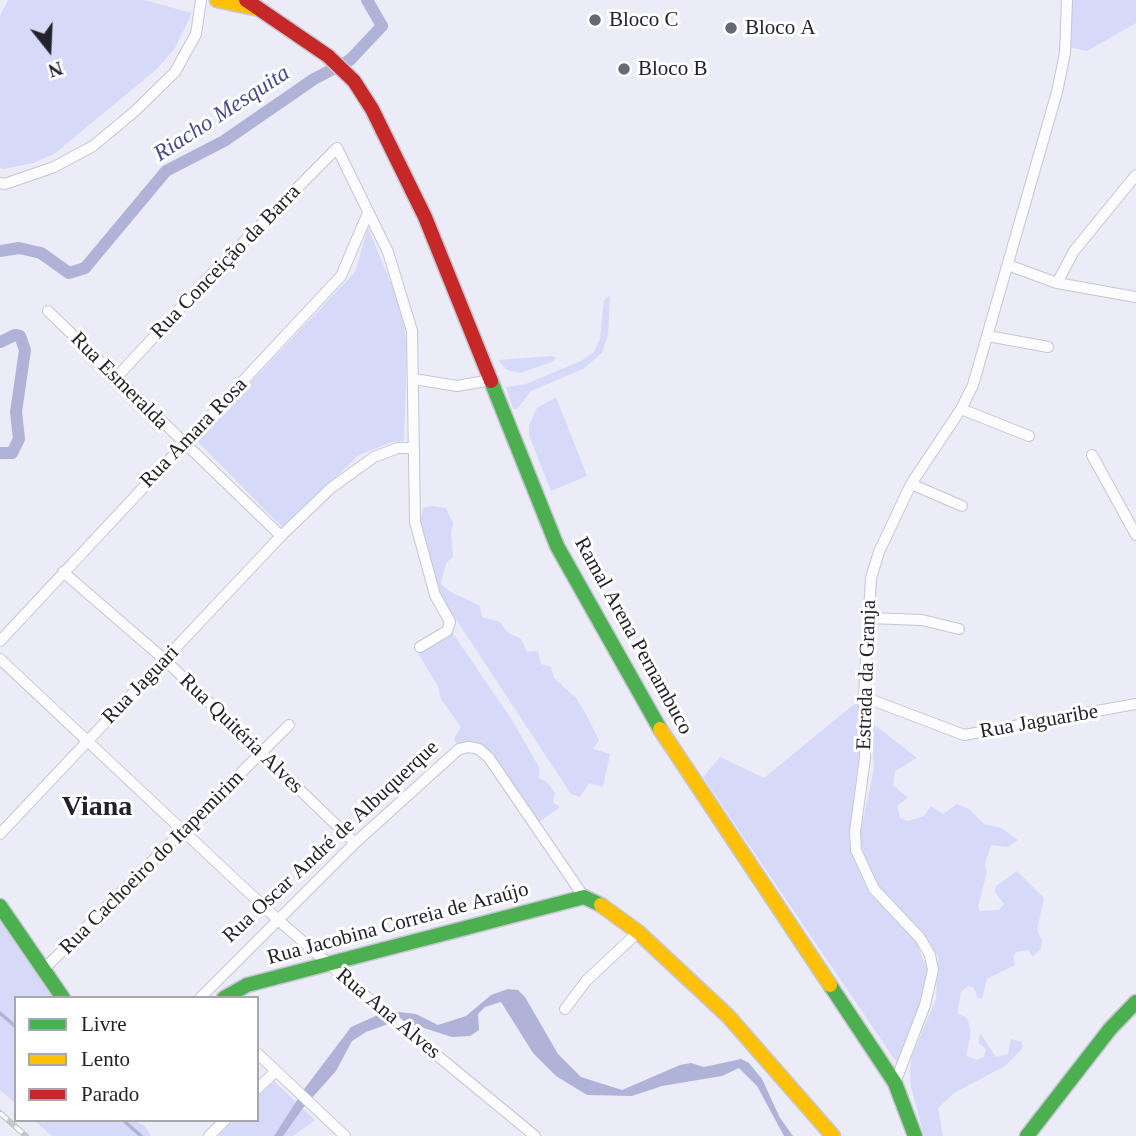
<!DOCTYPE html>
<html>
<head>
<meta charset="utf-8">
<style>
  body { margin:0 }
  #map { position:relative; width:1136px; height:1136px; overflow:hidden; background:#ebecf8; font-family:Georgia,serif }
  canvas { display:block }
  .legend { position:absolute; left:14px; top:996px; width:245px; height:126px; box-sizing:border-box; background:#fff; border:2px solid #a6a7aa; margin:0; padding:9px 12px; list-style:none; font-size:21px; color:#21222a }
  .legend li { display:flex; align-items:center; gap:14px; height:35px }
  .legend b { width:35px; border:2px solid #a6a7aa }
  .north { position:absolute; left:14px; top:14px; width:70px; height:70px; -webkit-text-stroke:5px #fff; paint-order:stroke; rotate:162deg; font-size:19px; font-weight:700; line-height:28px; text-align:center; color:#21222a }
  .north::after { content:''; display:block; margin:auto; width:24px; height:32px; background:#21222a; clip-path:polygon(50% 0,100% 100%,50% 72%,0 100%) }
</style>
</head>
<body>
<div id="map">
<canvas width="1136" height="1136"></canvas>
<ul class="legend">
<li><b style="height:9px;background:#4caf50"></b>Livre</li>
<li><b style="height:9px;background:#ffc107"></b>Lento</li>
<li><b style="height:9px;background:#c62828"></b>Parado</li>
</ul>
<div class="north">N</div>
</div>
<script>
const c = document.querySelector('canvas').getContext('2d');
c.lineJoin = 'round';
function fillPath(path, color) { c.fillStyle = color; c.fill(path, 'evenodd'); }
const poly = rows => new Path2D(rows.map(r => 'M' + r).join(''));
function stroke(path, color, width, dash) { c.strokeStyle = color; c.lineWidth = width; c.lineCap = dash ? 'butt' : 'round'; c.setLineDash(dash || []); c.stroke(path); }
function write(font, color, halo, rows, align = 'center') {
  c.font = font + ' Georgia,serif'; c.lineWidth = 6; c.setLineDash([]); c.textBaseline = 'middle'; c.strokeStyle = halo; c.fillStyle = color; for (const [text, x, y, turn = 0] of rows) {
    c.save(); c.translate(x, y); c.rotate((+turn || 0) * Math.PI / 180); c.textAlign = isNaN(turn) ? turn : align; if (halo) c.strokeText(text, 0, 0); c.fillText(text, 0, 0); c.restore();
  }
}
fillPath(poly([
  [8,0,144,0,192,13,175,48,157,69,54,154,33,163,4,169,0,168,0,16],
  [1072,0,1136,0,1136,23,1087,51,1069,47],
  [368,228,395,293,404,326,407,348,404,441,392,442,359,455,282,527,196,440,355,272],
  [610,296,608,335,602,353,583,369,531,391,517,409,513,409,506,387,526,384,581,361,594,352,600,339,604,300],
  [552,356,556,358,552,362,520,373,507,370,498,360],
  [556,397,587,476,551,491,529,435,529,425,537,408],
  [431,506,446,508,453,523,451,532,453,557,446,563,441,584,449,591,480,606,482,617,500,622,507,632,521,639,527,652,538,651,541,664,551,667,554,678,576,698,586,714,599,740,593,749,610,754,603,787,589,783,580,797,571,794,438,592,420,523,423,508],
  [452,632,512,720,539,767,539,778,547,782,555,793,553,802,560,807,539,822,492,752,476,744,457,745,454,738,461,727,441,699,438,686,417,652],
  [858,701,860,745,849,838,852,856,868,891,916,941,927,970,921,1000,897,1063,703,777,720,757,764,778],
  [872,723,917,758,895,771,893,785,908,798,897,806,900,818,908,821,924,816,931,806,943,814,957,804,969,809,984,824,1001,828,1018,840,1008,847,991,845,985,864,987,872,978,906,980,911,999,910,1004,904,995,892,996,886,1017,871,1044,898,1037,930,1042,941,1041,948,1033,957,1028,950,1016,952,1013,956,1015,965,987,979,982,998,978,998,973,987,968,986,961,992,957,1013,967,1018,971,1032,966,1056,977,1060,984,1057,986,1049,979,1043,980,1033,996,1057,1008,1054,1011,1039,1022,1042,1022,1049,1005,1066,954,1093,938,1108,943,1136,924,1136,911,1087,910,1068,912,1056,936,999,938,957,928,939,877,888,861,845,861,829,874,769],
  [0,918,55,998,16,998,16,1104,0,1090],
  [274,1081,315,1120,293,1136,218,1136,234,1120,257,1120,257,1097],
  [34,1120,133,1120,145,1126,151,1136,52,1136]
]), '#d6d9f8');
fillPath(poly([
  [508,989,518,990,525,997,558,1054,581,1077,622,1090,680,1065,691,1063,704,1067,741,1059,749,1063,762,1079,780,1118,793,1136,784,1136,757,1086,739,1068,722,1076,662,1086,632,1096,587,1095,556,1076,533,1053,501,1002,485,1007,478,1014,479,1030,470,1036,452,1037,399,1020,366,1032,352,1041,336,1071,303,1108,283,1136,274,1136,305,1088,351,1027,378,1015,399,1012,416,1014,438,1025,466,1016,491,995]
]), '#b0b3d7');
stroke(poly([
  [0,1013,16,1027],
  [123,1120,141,1136]
]), '#b0b3d7', 3.5);
stroke(poly([
  [0,251,19,248,41,253,69,273,85,268,166,171,224,141,314,79,350,60,382,26,367,0],
  [0,342,15,335,20,336,25,350,16,412,19,439,12,453,0,453]
]), '#b0b3d7', 12);
const street = poly([
  [0,183,5,184,54,167,93,146,134,112,175,72,196,34,201,0],
  [1008,265,1057,283,1136,297],
  [1057,283,1074,251,1136,175],
  [48,311,281,536],
  [988,336,1048,347],
  [116,378,208,278,337,148,388,252,412,331,415,522,435,595,450,622,447,631,420,647],
  [414,379,457,386,491,380],
  [961,409,1029,436],
  [1092,455,1136,535],
  [911,484,962,506],
  [63,572,165,660,355,843],
  [869,618,922,620,959,629],
  [0,641,341,276,368,213],
  [0,659,277,919,376,1005,535,1136],
  [864,697,964,735,1136,704],
  [0,834,281,536,331,488,374,457,398,448,412,448],
  [43,970,289,725],
  [200,998,355,843,459,749,469,747,479,749,489,758,584,897],
  [565,1009,586,981,638,932],
  [257,1053,345,1136],
  [895,1083,925,1005,933,970,930,955,920,938,874,889,856,850,855,832,865,758,864,697,871,578,879,552,911,484,961,409,973,385,1057,92,1065,53,1067,0],
  [257,1089,275,1072],
  [209,1136,225,1120]
]);
const fast = poly([
  [491,381,557,546,660,729],
  [0,906,63,998],
  [830,985,895,1083,915,1136],
  [224,998,247,985,584,897,601,905],
  [1027,1136,1110,1029,1136,1002]
]);
const slow = poly([
  [217,0,254,8],
  [660,729,830,985],
  [601,905,638,932,728,1016,833,1136]
]);
const jam = poly([
  [246,0,328,56,354,81,372,109,425,217,491,381]
]);
stroke(street, '#c5c6d0', 12);
stroke(fast, '#c5c6d0', 17);
stroke(slow, '#c5c6d0', 17);
stroke(jam, '#c5c6d0', 17);
stroke(street, '#fcfcfe', 10);
stroke(fast, '#4caf50', 14);
stroke(slow, '#ffc107', 14);
stroke(jam, '#c62828', 14);
const rail = poly([
  [0,1113,26,1136]
]);
stroke(rail, '#c6c7c9', 6);
stroke(rail, '#fff', 3.5, [10]);
for (const [x, y, r, color] of [
  [595,20,7,"#686972"],
  [731,28,7,"#686972"],
  [624,69,7,"#686972"]
]) { const dot = new Path2D(); dot.arc(x, y, r, 0, 2 * Math.PI); c.fillStyle = color; c.fill(dot); stroke(dot, '#fff', 2.5); }
write('21px', '#21222a', '#fff', [
  ["Bloco C",609,20],
  ["Bloco A",745,28],
  ["Bloco B",638,69]
], 'left');
write('21px', '#21222a', '#fff', [
  ["Rua Conceição da Barra",226,262,-46],
  ["Rua Esmeralda",119,381,45],
  ["Rua Amara Rosa",194,433,-46],
  ["Ramal Arena Pernambuco",633,636,61],
  ["Estrada da Granja",867,675,-88],
  ["Rua Jaguari",141,685,-46],
  ["Rua Jaguaribe",1039,722,-10],
  ["Rua Quitéria Alves",241,734,44],
  ["Rua Oscar André de Albuquerque",331,842,-43],
  ["Rua Cachoeiro do Itapemirim",152,863,-45],
  ["Rua Jacobina Correia de Araújo",398,924,-15],
  ["Rua Ana Alves",388,1014,40]
]);
write('italic 23px', '#484a87', '#fff', [
  ["Riacho Mesquita",222,114,-33]
]);
write('bold 28px', '#21222a', '#fff', [
  ["Viana",97,808]
]);
</script>
</body>
</html>
